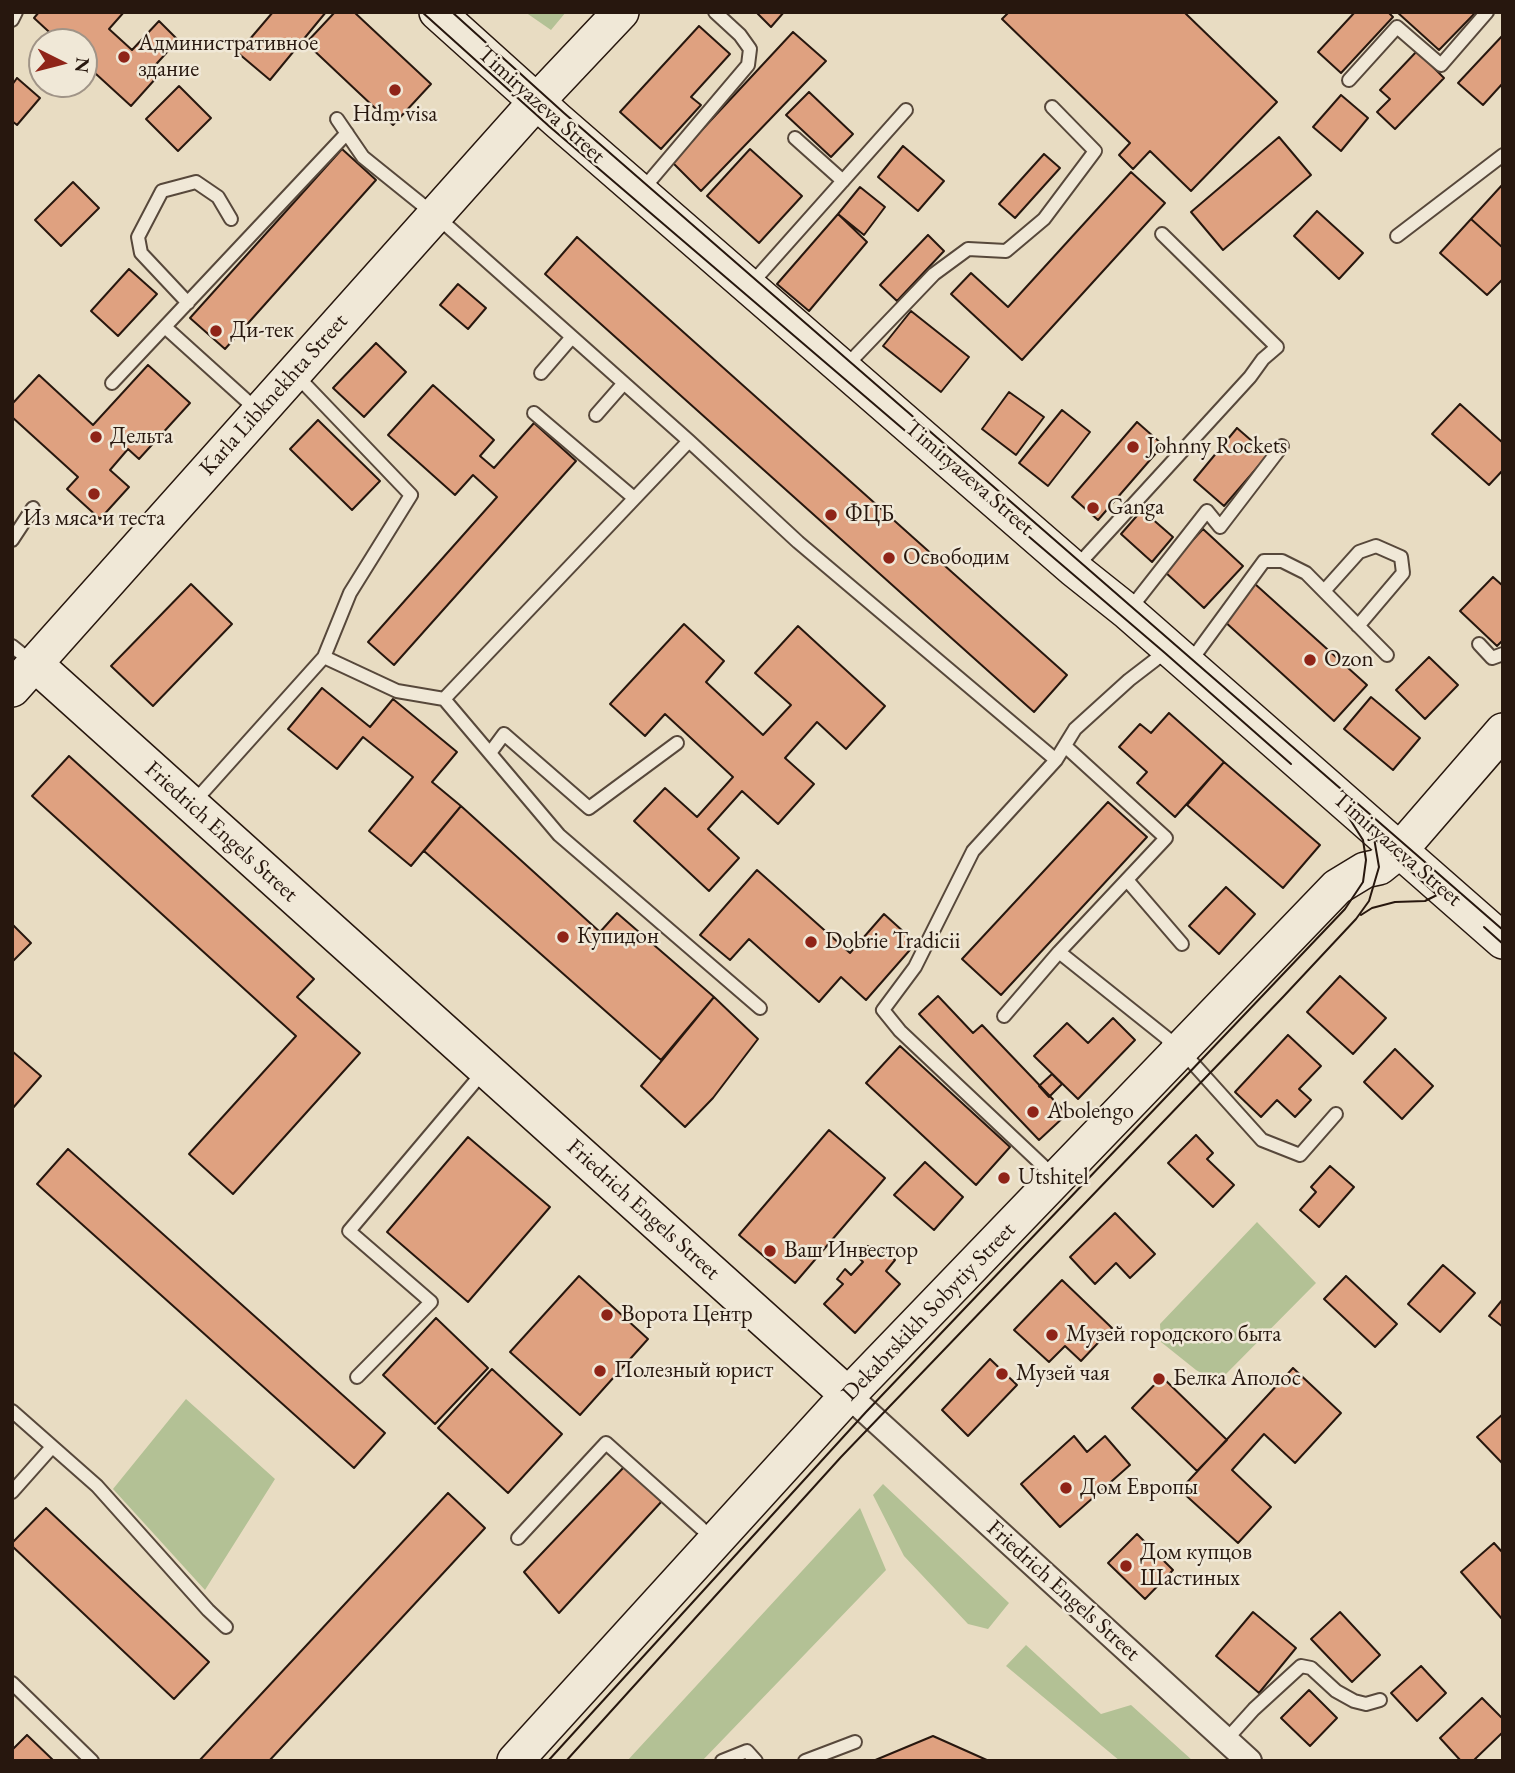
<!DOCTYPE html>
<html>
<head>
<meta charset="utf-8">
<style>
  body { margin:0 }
  #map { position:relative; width:1515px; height:1773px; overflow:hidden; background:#e8dcc2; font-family:"EB Garamond",serif }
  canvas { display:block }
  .frame { position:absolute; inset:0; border:14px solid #27170e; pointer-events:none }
  .north { position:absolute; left:28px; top:28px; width:70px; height:70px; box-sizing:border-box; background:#f0e8d7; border:2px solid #a09487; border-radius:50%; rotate:96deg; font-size:19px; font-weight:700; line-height:28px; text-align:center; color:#27170e }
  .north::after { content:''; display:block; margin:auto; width:24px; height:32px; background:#8f2418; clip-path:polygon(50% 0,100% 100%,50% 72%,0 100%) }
</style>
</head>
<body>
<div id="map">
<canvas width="1515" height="1773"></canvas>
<div class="frame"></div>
<div class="north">N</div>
</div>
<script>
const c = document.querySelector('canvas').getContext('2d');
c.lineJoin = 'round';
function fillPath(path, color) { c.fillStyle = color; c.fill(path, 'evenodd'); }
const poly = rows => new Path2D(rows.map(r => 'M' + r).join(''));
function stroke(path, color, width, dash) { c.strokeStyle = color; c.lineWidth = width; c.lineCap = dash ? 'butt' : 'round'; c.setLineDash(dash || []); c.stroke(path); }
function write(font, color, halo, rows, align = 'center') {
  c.font = font + ' "EB Garamond",serif'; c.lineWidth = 5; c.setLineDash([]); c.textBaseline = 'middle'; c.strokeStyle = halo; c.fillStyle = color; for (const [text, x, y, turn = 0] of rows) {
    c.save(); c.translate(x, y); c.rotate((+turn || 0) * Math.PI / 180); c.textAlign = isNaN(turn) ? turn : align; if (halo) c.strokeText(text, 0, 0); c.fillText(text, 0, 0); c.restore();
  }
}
fillPath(poly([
  [525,12,566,12,551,30],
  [1257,1222,1316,1283,1223,1377,1212,1379,1196,1370,1161,1342,1160,1324],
  [186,1399,275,1479,205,1590,113,1489],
  [883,1484,1009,1603,988,1629,968,1624,904,1556,873,1495],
  [860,1508,886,1570,702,1761,627,1761],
  [1026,1645,1101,1714,1131,1705,1193,1761,1120,1761,1006,1666]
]), '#b3c195');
const building = poly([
  [39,12,124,12,109,29,132,50,159,21,178,40,150,71,157,77,131,106,84,63,84,42,60,42,34,18,39,12],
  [273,12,326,12,270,80,238,53,273,12],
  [335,12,354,12,431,84,393,125,306,43,335,12],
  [756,12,784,12,771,27,756,12],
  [1009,12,1184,12,1277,102,1191,191,1150,151,1133,169,1119,155,1130,143,1002,19,1009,12],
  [1355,12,1388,12,1393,17,1341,73,1318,52,1355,12],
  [1397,12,1476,12,1439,50,1397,12],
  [699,26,730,54,691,97,701,105,661,149,620,112,699,26],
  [793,32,826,61,701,191,672,162,793,32],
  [1503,35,1503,83,1483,105,1458,83,1503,35],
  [1417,51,1444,78,1395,129,1377,112,1390,99,1380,90,1417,51],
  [17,78,40,98,17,125,12,121,12,85,17,78],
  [179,86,211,118,178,151,146,119,179,86],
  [809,92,853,134,831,157,786,115,809,92],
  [1341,95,1368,118,1341,151,1313,127,1341,95],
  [1279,137,1311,175,1223,250,1191,212,1279,137],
  [903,146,944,181,918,211,878,177,903,146],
  [342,149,376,180,225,349,190,318,342,149],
  [750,149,802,196,759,243,707,196,750,149],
  [1044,154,1060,168,1015,218,999,204,1044,154],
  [1131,172,1165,203,1022,360,951,294,971,273,1008,307,1131,172],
  [73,182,99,208,61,246,35,220,73,182],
  [1503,184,1503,248,1471,219,1503,184],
  [860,187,885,207,864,235,838,214,860,187],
  [1317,211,1363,253,1339,279,1294,236,1317,211],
  [838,214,867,242,809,311,777,284,838,214],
  [1471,219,1503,248,1503,279,1487,295,1440,253,1471,219],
  [928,235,944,251,897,301,880,285,928,235],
  [577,237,1067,675,1034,712,545,274,577,237],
  [129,269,157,294,118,336,91,311,129,269],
  [458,284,486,308,468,329,440,305,458,284],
  [911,311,969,357,941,392,883,346,911,311],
  [376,343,406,372,364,417,333,388,376,343],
  [148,365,190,403,139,459,128,449,110,470,129,487,100,519,67,489,78,477,12,417,12,404,39,375,93,425,148,365],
  [433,385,494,440,480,456,494,468,534,423,576,461,394,665,368,642,497,497,473,475,455,495,388,435,433,385],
  [1009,392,1044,417,1016,455,982,429,1009,392],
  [1460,404,1503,443,1503,470,1489,485,1432,434,1460,404],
  [1062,410,1090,432,1048,486,1019,463,1062,410],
  [318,420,380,481,352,510,290,449,318,420],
  [1137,422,1163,445,1098,520,1072,497,1137,422],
  [1237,428,1268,455,1224,506,1194,480,1237,428],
  [1142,510,1173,537,1152,562,1121,534,1142,510],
  [1203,529,1243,566,1204,608,1164,571,1203,529],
  [1493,577,1503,586,1503,640,1497,646,1460,611,1493,577],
  [191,584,232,624,153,706,111,666,191,584],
  [1255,584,1367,685,1334,721,1223,620,1255,584],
  [684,624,724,661,706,682,763,735,791,705,755,673,798,626,885,706,846,749,817,722,785,758,814,784,778,824,742,791,708,829,739,858,709,891,634,821,665,788,697,817,733,777,665,714,645,736,610,704,684,624],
  [1429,657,1458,685,1425,719,1396,690,1429,657],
  [322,688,370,727,393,699,457,752,432,782,461,806,411,866,369,831,413,777,363,737,337,769,288,729,322,688],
  [1371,697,1420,738,1393,770,1344,729,1371,697],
  [1169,713,1224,762,1175,817,1137,783,1147,772,1119,747,1140,724,1151,733,1169,713],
  [69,756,314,979,297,997,360,1053,233,1194,189,1154,296,1036,32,796,69,756],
  [1224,762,1320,845,1283,888,1187,805,1224,762],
  [1108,802,1147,837,1001,995,962,959,1108,802],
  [461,806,600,932,617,913,714,997,661,1060,424,851,461,806],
  [757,870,850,953,884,914,916,943,866,1000,841,977,819,1002,749,939,730,960,700,935,757,870],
  [1226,887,1255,914,1219,954,1189,926,1226,887],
  [12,924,31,943,12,962,12,924],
  [1340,976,1386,1018,1353,1054,1307,1012,1340,976],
  [938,996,973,1033,982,1025,1067,1114,1039,1140,919,1014,938,996],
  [714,997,758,1039,713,1098,685,1127,641,1086,714,997],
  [1113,1018,1135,1040,1078,1099,1034,1056,1067,1023,1088,1043,1113,1018],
  [1288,1035,1321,1066,1299,1089,1311,1100,1295,1117,1277,1100,1261,1117,1235,1092,1288,1035],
  [900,1046,1010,1147,976,1185,866,1083,900,1046],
  [1395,1049,1433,1086,1402,1119,1364,1082,1395,1049],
  [12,1051,41,1076,12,1109,12,1051],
  [1052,1074,1062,1084,1049,1097,1039,1086,1052,1074],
  [829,1130,885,1178,795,1283,739,1235,829,1130],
  [1196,1135,1213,1153,1207,1159,1234,1185,1213,1207,1168,1163,1196,1135],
  [468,1137,550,1207,468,1302,387,1232,468,1137],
  [68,1149,385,1433,354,1468,37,1184,68,1149],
  [925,1162,963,1197,934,1230,894,1195,925,1162],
  [1330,1166,1354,1187,1319,1227,1300,1210,1316,1192,1311,1187,1330,1166],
  [1115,1213,1155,1254,1130,1278,1116,1263,1095,1284,1070,1257,1115,1213],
  [868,1246,880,1256,885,1251,895,1260,886,1271,900,1284,855,1333,824,1304,843,1284,837,1279,845,1269,851,1275,863,1262,858,1257,868,1246],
  [1443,1265,1475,1293,1440,1332,1408,1304,1443,1265],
  [579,1276,648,1339,580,1415,510,1352,579,1276],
  [1346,1276,1397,1324,1375,1347,1324,1299,1346,1276],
  [1062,1280,1112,1328,1081,1361,1065,1346,1049,1362,1014,1330,1062,1280],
  [1503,1299,1503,1327,1489,1316,1503,1299],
  [436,1318,488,1368,435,1424,383,1375,436,1318],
  [990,1359,1017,1385,968,1436,942,1410,990,1359],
  [1293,1368,1341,1413,1295,1463,1264,1434,1232,1470,1271,1507,1238,1543,1180,1490,1293,1368],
  [492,1369,562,1434,508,1493,438,1428,492,1369],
  [1162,1377,1227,1440,1197,1471,1132,1408,1162,1377],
  [1503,1414,1503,1464,1477,1437,1503,1414],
  [1074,1436,1087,1452,1105,1436,1130,1465,1060,1527,1021,1484,1074,1436],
  [624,1467,662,1501,559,1613,524,1572,624,1467],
  [448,1493,485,1528,269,1761,199,1761,448,1493],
  [46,1508,209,1662,174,1699,12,1546,12,1543,46,1508],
  [1137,1534,1173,1570,1145,1599,1108,1563,1137,1534],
  [1494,1543,1503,1553,1503,1620,1461,1572,1494,1543],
  [1253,1612,1296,1648,1259,1693,1216,1656,1253,1612],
  [1340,1612,1380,1655,1352,1682,1311,1639,1340,1612],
  [1421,1666,1446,1693,1417,1721,1391,1693,1421,1666],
  [1309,1690,1337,1718,1310,1746,1281,1718,1309,1690],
  [1482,1698,1503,1719,1503,1732,1473,1761,1461,1761,1440,1738,1482,1698],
  [27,1735,54,1761,12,1761,12,1750,27,1735],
  [933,1736,989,1761,873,1761,933,1736]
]);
fillPath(building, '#dfa180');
stroke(building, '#27170e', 2);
const lane = poly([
  [12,20,16,12],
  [1349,80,1397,27,1441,65,1487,12],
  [337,119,363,157,435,215,689,441,798,542,1056,760],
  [795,138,843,181],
  [643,189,748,65,750,49,740,35,715,12],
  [1397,236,1503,155],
  [751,284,906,110],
  [188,303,141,253,138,237,162,191,196,182,218,197,231,219],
  [165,327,258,411],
  [846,366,934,274,968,249,1006,251,1044,219,1095,151,1052,107],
  [541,373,572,337],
  [112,383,347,133],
  [534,413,634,498],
  [596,415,624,383],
  [689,441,444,699,559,835,760,1008],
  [12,540,33,508],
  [1077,566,1250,377,1263,359,1277,347,1162,234],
  [1324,591,1359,552,1376,546,1401,557,1403,573,1358,626],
  [1130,609,1207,511,1220,527,1282,446],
  [1479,644,1492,658,1503,654],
  [12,646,32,662],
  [324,657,397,691,444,699],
  [1190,662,1264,561,1282,561,1306,573,1387,655],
  [490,753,504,734,589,808,677,743],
  [194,802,324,657,350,593,411,495,296,375],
  [1127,880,1182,944],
  [1059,952,1168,1039,1169,1055],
  [1004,1016,1059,952,1166,838,1065,746],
  [1181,1050,1262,1140,1300,1155,1336,1114],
  [1056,1178,900,1031,883,1010,915,967,973,851,1056,760,1075,729,1129,680,1168,650],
  [357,1377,431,1302,349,1231,484,1071],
  [12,1411,97,1486,208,1610,226,1627],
  [12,1492,52,1447],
  [518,1538,606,1443,701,1528],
  [12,1683,92,1761],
  [1226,1740,1254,1709,1301,1666,1311,1668,1336,1691,1354,1701,1366,1704,1380,1700],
  [722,1761,747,1751,756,1761],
  [805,1761,855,1742]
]);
const street = poly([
  [848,1395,1249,1761]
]);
const secondary = poly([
  [437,12,557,120,1074,569,1128,612,1503,941],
  [35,664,848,1395],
  [12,689,536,102,621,12],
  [515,1761,848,1395,1337,887,1365,870,1379,867,1399,851,1503,731]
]);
stroke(lane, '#57483b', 16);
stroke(street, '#57483b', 28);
stroke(secondary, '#27170e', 38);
stroke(lane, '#f0e8d7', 12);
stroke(street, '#f0e8d7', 24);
stroke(secondary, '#f0e8d7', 35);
stroke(poly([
  [422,12,550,127,1165,653,1291,764],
  [452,12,564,113,1503,930],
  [1375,839,1437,895],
  [1361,915,1372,908,1395,902,1425,901,1437,895],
  [1484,927,1503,944],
  [548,1761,866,1412,1345,909,1363,882,1366,860,1363,840,1344,810],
  [566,1761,841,1457,1283,997,1356,919,1369,901,1379,867,1374,838,1361,811]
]), '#27170e', 2);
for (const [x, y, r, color] of [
  [124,57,7,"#8f2418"],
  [395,90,7,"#8f2418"],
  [216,331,7,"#8f2418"],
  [96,437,7,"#8f2418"],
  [1133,447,7,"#8f2418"],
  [94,494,7,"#8f2418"],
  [1093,508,7,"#8f2418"],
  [831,515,7,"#8f2418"],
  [889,558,7,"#8f2418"],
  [1310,660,7,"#8f2418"],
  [563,937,7,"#8f2418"],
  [811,942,7,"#8f2418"],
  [1033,1112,7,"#8f2418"],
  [1004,1178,7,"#8f2418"],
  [770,1251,7,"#8f2418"],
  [607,1315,7,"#8f2418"],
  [1052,1335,7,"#8f2418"],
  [600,1371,7,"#8f2418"],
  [1002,1374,7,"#8f2418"],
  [1159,1379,7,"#8f2418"],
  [1066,1488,7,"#8f2418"],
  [1126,1566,7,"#8f2418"]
]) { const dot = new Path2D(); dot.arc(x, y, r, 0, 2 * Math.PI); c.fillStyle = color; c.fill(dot); stroke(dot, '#f0e8d7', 2.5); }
write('23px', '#27170e', '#f0e8d7', [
  ["Административное",138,44],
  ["здание",138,70],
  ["Hdm visa",395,115,"center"],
  ["Ди-тек",230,331],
  ["Дельта",110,437],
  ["Johnny Rockets",1147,447],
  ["Ganga",1107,508],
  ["ФЦБ",845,515],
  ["Из мяса и теста",94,519,"center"],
  ["Освободим",903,558],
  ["Ozon",1324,660],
  ["Купидон",577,937],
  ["Dobrie Tradicii",825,942],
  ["Abolengo",1047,1112],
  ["Utshitel",1018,1178],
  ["Ваш Инвестор",784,1251],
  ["Ворота Центр",621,1315],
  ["Музей городского быта",1066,1335],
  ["Полезный юрист",614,1371],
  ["Музей чая",1016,1374],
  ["Белка Аполос",1173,1379],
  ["Дом Европы",1080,1488],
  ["Дом купцов",1140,1553],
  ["Шастиных",1140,1579]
], 'left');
write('23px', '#27170e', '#f0e8d7', [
  ["Timiryazeva Street",541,105,42],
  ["Karla Libknekhta Street",274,395,-48],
  ["Timiryazeva Street",969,478,41],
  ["Friedrich Engels Street",221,832,42],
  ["Timiryazeva Street",1397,849,41],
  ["Friedrich Engels Street",643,1210,42],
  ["Dekabrskikh Sobytiy Street",929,1312,-46],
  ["Friedrich Engels Street",1063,1591,42]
]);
</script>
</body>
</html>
